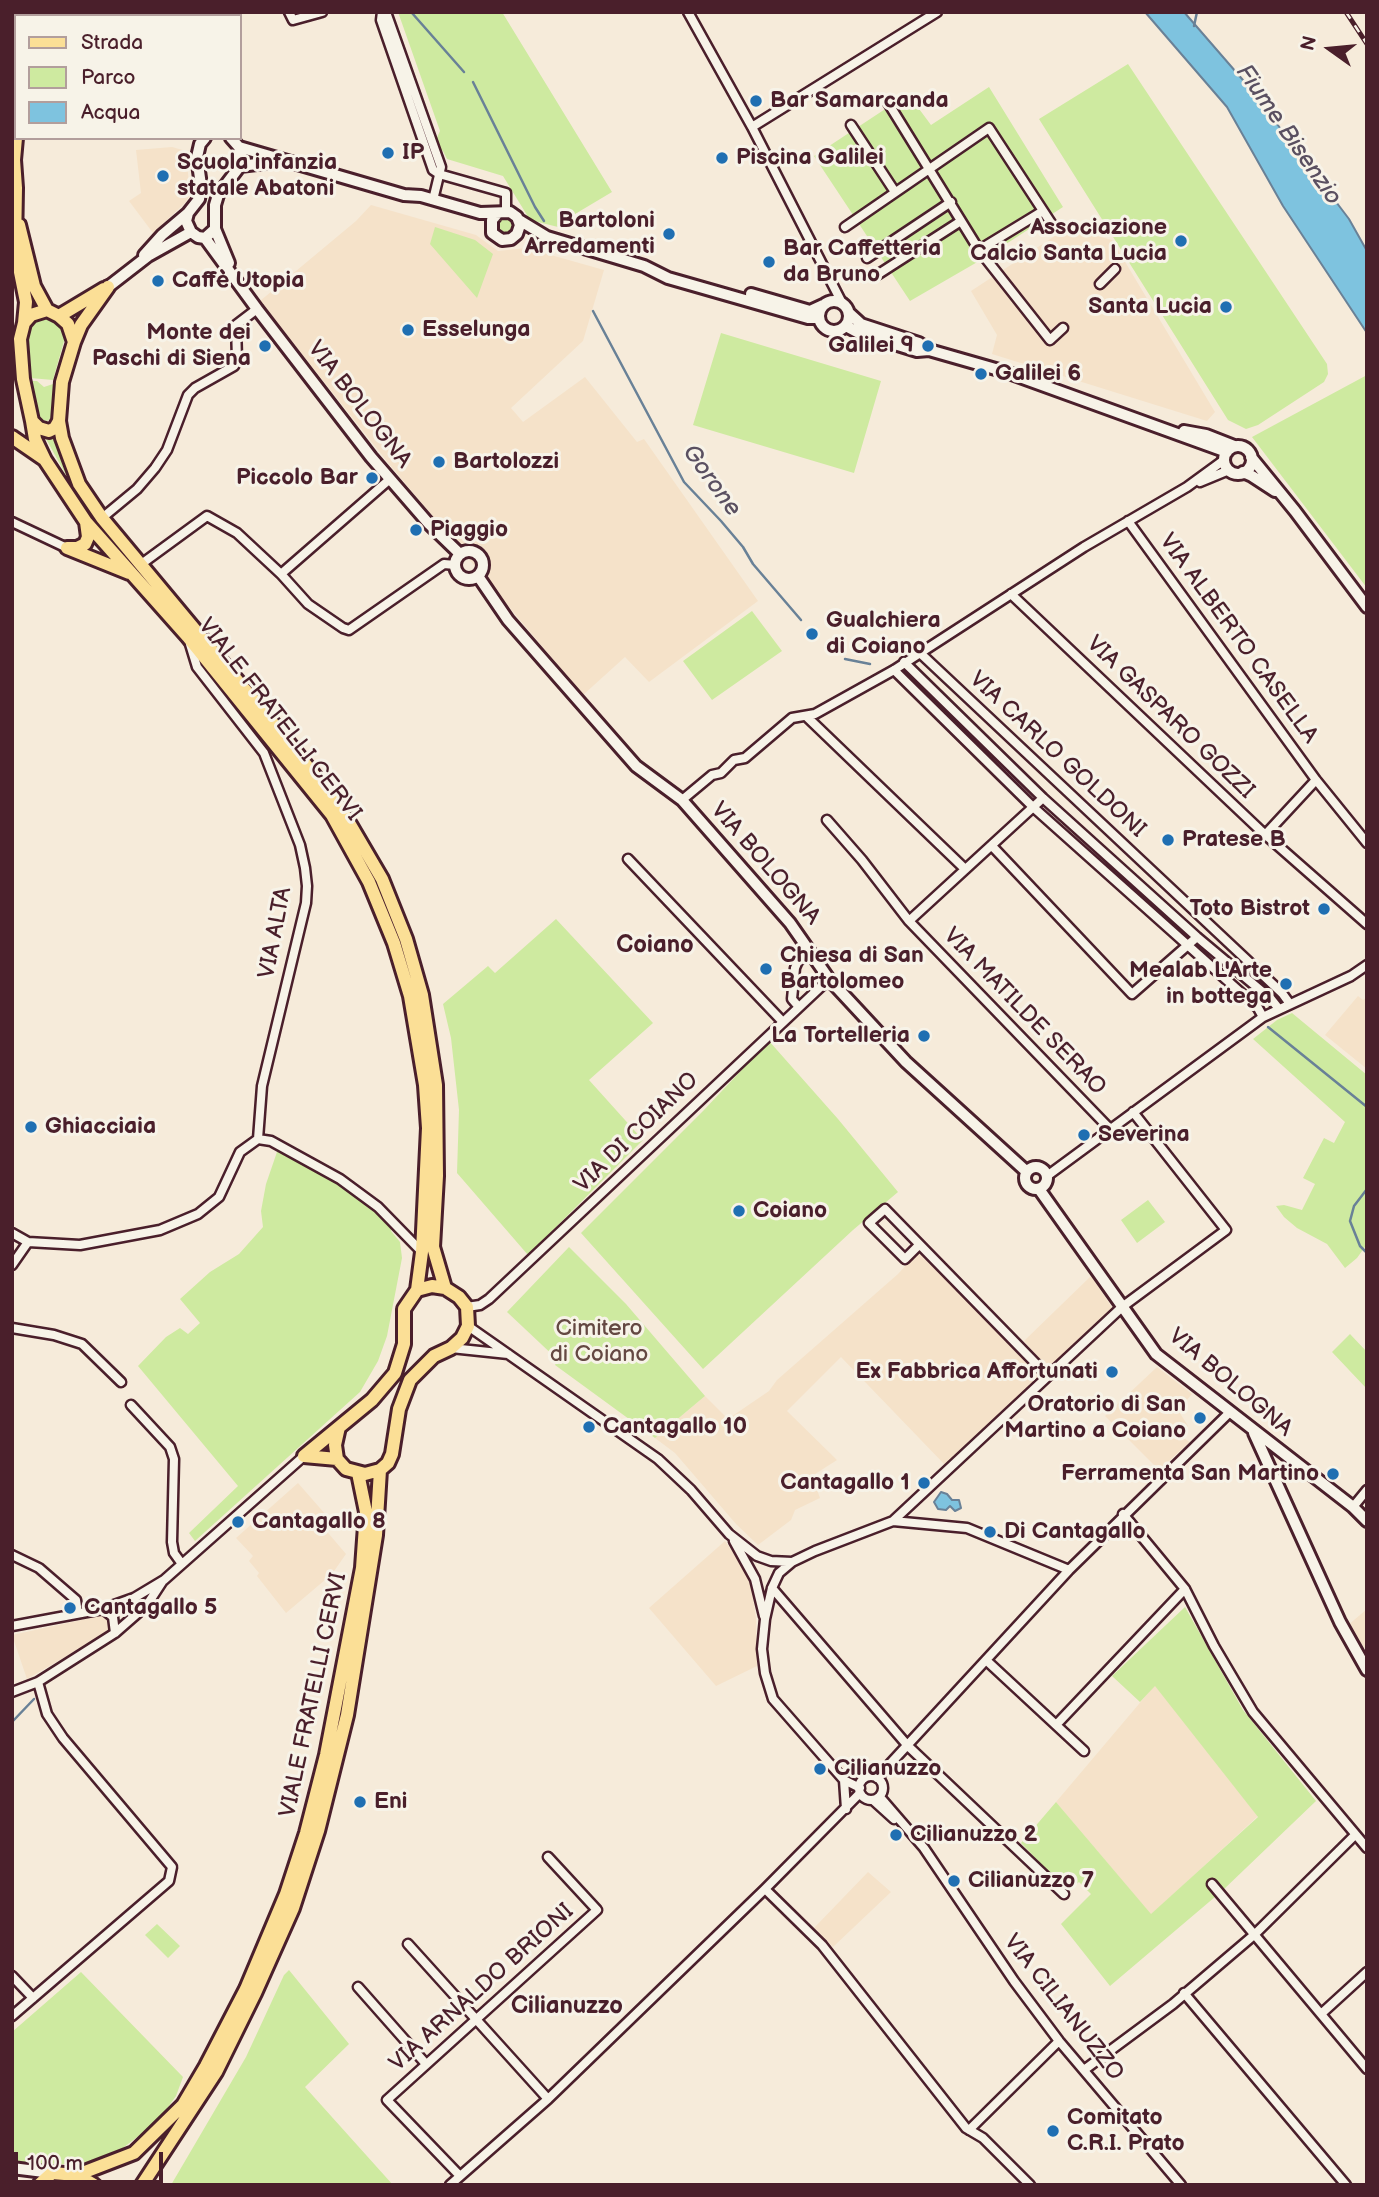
<!DOCTYPE html>
<html>
<head>
<meta charset="utf-8">
<style>
  body { margin:0 }
  #map { position:relative; width:1379px; height:2197px; overflow:hidden; background:#f6ebda; font-family:"Balsamiq Sans",sans-serif }
  canvas { display:block }
  .frame { position:absolute; inset:0; border:14px solid #4a1f2b; pointer-events:none }
  .legend { position:absolute; left:14px; top:14px; width:228px; height:126px; box-sizing:border-box; background:#f7f3e8; border:2px solid #b29e9c; margin:0; padding:9px 12px; list-style:none; font-size:21px; color:#4a1f2b }
  .legend li { display:flex; align-items:center; gap:14px; height:35px }
  .legend b { width:35px; border:2px solid #b29e9c }
  .north { position:absolute; left:1295px; top:14px; width:70px; height:70px; -webkit-text-stroke:5px #f7f3e8; paint-order:stroke; rotate:285deg; font-size:19px; font-weight:700; line-height:28px; text-align:center; color:#4a1f2b }
  .north::after { content:''; display:block; margin:auto; width:24px; height:32px; background:#4a1f2b; clip-path:polygon(50% 0,100% 100%,50% 72%,0 100%) }
  .scale { position:absolute; left:14px; top:2152px; width:149px; height:32px; box-sizing:border-box; border:4px solid #4a1f2b; border-top:0; padding-left:9px; font-size:21px; line-height:24px; white-space:nowrap; color:#4a1f2b; -webkit-text-stroke:5px #f7f3e8; paint-order:stroke }
</style>
</head>
<body>
<div id="map">
<canvas width="1379" height="2197"></canvas>
<div class="frame"></div>
<ul class="legend">
<li><b style="height:9px;background:#fbdf96"></b>Strada</li>
<li><b style="height:19px;background:#ceeaa0"></b>Parco</li>
<li><b style="height:19px;background:#7ec3df"></b>Acqua</li>
</ul>
<div class="north">N</div>
<div class="scale">100 m</div>
</div>
<script>
const c = document.querySelector('canvas').getContext('2d');
c.lineJoin = 'round';
function fillPath(path, color) { c.fillStyle = color; c.fill(path, 'evenodd'); }
const poly = rows => new Path2D(rows.map(r => 'M' + r).join(''));
function stroke(path, color, width, dash) { c.strokeStyle = color; c.lineWidth = width; c.lineCap = dash ? 'butt' : 'round'; c.setLineDash(dash || []); c.stroke(path); }
function write(font, color, halo, rows, align = 'center') {
  c.font = font + ' "Balsamiq Sans",sans-serif'; c.lineWidth = 6; c.setLineDash([]); c.textBaseline = 'middle'; c.strokeStyle = halo; c.fillStyle = color; for (const [text, x, y, turn = 0] of rows) {
    c.save(); c.translate(x, y); c.rotate((+turn || 0) * Math.PI / 180); c.textAlign = isNaN(turn) ? turn : align; if (halo) c.strokeText(text, 0, 0); c.fillText(text, 0, 0); c.restore();
  }
}
fillPath(poly([
  [172,147,186,151,190,195,185,203,153,233,129,201,141,193,136,150],
  [371,205,476,235,498,251,526,248,604,270,583,341,511,408,523,422,585,377,637,442,644,439,758,601,649,682,625,657,583,695,389,464,260,301,356,221],
  [1067,228,1112,240,1215,412,1207,421,992,354,997,335,971,291],
  [1358,996,1363,1000,1367,997,1367,1069,1325,1035],
  [918,1252,1041,1376,946,1466,841,1357,787,1411,837,1460,812,1476,820,1498,795,1510,791,1520,758,1545,736,1524,675,1453,655,1438,705,1396,728,1419,769,1391,777,1380,898,1274],
  [1091,1276,1113,1309,1048,1368,1024,1341],
  [1157,1367,1192,1394,1178,1410,1188,1426,1180,1436,1190,1442,1159,1470,1105,1416],
  [298,1483,326,1515,318,1521,346,1554,332,1574,286,1613,257,1576,259,1573,249,1561,253,1556,236,1538],
  [725,1541,743,1567,751,1586,756,1618,757,1666,716,1686,649,1608],
  [1367,1609,1367,1651,1347,1626],
  [105,1615,111,1630,27,1679,12,1635],
  [1155,1685,1258,1816,1151,1915,1056,1802],
  [868,1872,891,1892,833,1947,814,1928]
]), '#f5e2c9');
fillPath(poly([
  [398,12,502,12,612,192,565,220,562,228,530,220,503,176,447,159,443,151,436,147,434,144,440,131],
  [1128,64,1327,364,1328,374,1324,382,1258,425,1246,429,1228,420,1039,119],
  [989,87,1063,207,986,257,910,301,814,156,908,94,931,125],
  '496 226a9 9 0 1 1 18 0a9 9 0 1 1-18 0Z',
  [435,227,475,240,493,254,477,298,430,244],
  [41,319,53,319,61,326,66,334,53,380,30,378,27,337,30,326],
  [721,333,881,381,854,473,693,425],
  [1367,375,1367,588,1252,437],
  [31,381,37,381,44,387,53,384,54,417,47,421,40,419],
  [57,435,71,484,45,437],
  [752,611,782,651,712,700,683,661],
  [556,919,653,1023,589,1080,643,1140,528,1255,457,1173,459,1110,451,1038,443,1004,488,966,495,973],
  [1292,1013,1367,1075,1367,1244,1357,1258,1345,1268,1327,1244,1297,1228,1284,1217,1276,1206,1284,1205,1302,1210,1315,1184,1303,1178,1324,1138,1334,1143,1345,1122,1253,1039,1277,1020],
  [769,1041,838,1119,898,1192,853,1230,703,1369,581,1233,703,1111],
  [280,1150,345,1186,376,1211,392,1229,391,1231,400,1242,402,1258,387,1336,378,1361,360,1392,195,1541,189,1533,238,1486,138,1366,166,1337,180,1328,188,1334,200,1323,180,1299,210,1272,239,1254,263,1227,261,1211,266,1184,277,1152],
  [1148,1200,1165,1222,1137,1243,1121,1220],
  [569,1247,626,1304,705,1396,655,1438,555,1365,558,1360,507,1312],
  [1350,1334,1367,1352,1366,1388,1332,1352],
  [1185,1607,1243,1710,1316,1801,1222,1891,1110,1986,1061,1924,1091,1894,1079,1882,1067,1891,1021,1843,1056,1802,1151,1914,1258,1817,1155,1686,1140,1702,1112,1676],
  [157,1924,180,1946,168,1958,145,1935],
  [289,1970,349,2044,305,2087,393,2185,171,2185,246,2057,284,1975],
  [81,1972,183,2077,176,2096,158,2121,119,2151,97,2160,79,2163,50,2165,12,2161,12,2032]
]), '#ceeaa0');
const water = poly([
  [1145,12,1184,12,1249,87,1349,219,1367,251,1367,333,1283,206,1227,107,1145,12],
  [941,1492,947,1494,952,1500,959,1500,961,1508,955,1511,950,1506,946,1510,938,1509,934,1502,941,1492]
]);
fillPath(water, '#7ec3df');
stroke(water, '#698197', 2);
stroke(poly([
  [412,13,464,72],
  [1194,26,1197,12],
  [473,82,535,207,544,221],
  [593,311,684,482,721,521,743,547,753,564,801,620],
  [845,659,870,664],
  [1268,1027,1367,1107],
  [1367,1189,1354,1206,1350,1221,1360,1246,1367,1253],
  [12,1722,34,1699]
]), '#698197', 2.5);
const street = poly([
  [289,12,293,20,322,12],
  [382,12,381,20,433,170,439,174,506,193,506,211],
  [386,12,441,167,433,200],
  [688,12,752,127,842,303],
  [192,16,199,12],
  [887,101,979,250,1050,340,1063,328],
  [851,125,895,192],
  [752,127,937,12],
  [845,227,989,128,1051,223],
  [979,250,1043,211],
  [867,258,951,202],
  [877,275,961,221],
  [1100,284,1115,269],
  [1200,482,1229,470],
  [102,518,137,489,155,468,167,450,188,395,195,388,234,366,237,360,236,325,257,309],
  [1128,521,1316,780,1367,843],
  [12,522,67,548],
  [140,565,207,516,237,533,281,574,308,604,343,628,349,630,444,564,455,565],
  [281,574,390,479],
  [1011,594,1260,830,1367,924],
  [190,644,197,667,264,753,300,845,305,868,307,886,306,903,262,1086,258,1139],
  [919,652,1282,993,1290,1004],
  [904,662,1043,798,1197,937,1271,999,1279,1009],
  [894,670,1033,807,1258,1008,1263,1017],
  [806,716,965,869],
  [1043,798,909,921,1110,1129],
  [682,800,712,775,721,773,734,760,745,758,792,718,815,714,894,670,1084,547,1187,487,1224,460],
  [827,820,862,860,909,921],
  [1265,835,1316,780],
  [992,846,1132,994,1197,937],
  [628,859,782,1021],
  [798,1006,792,999,795,968,798,961,812,952],
  [1047,1176,1263,1017,1351,976,1367,965],
  [12,1233,28,1242],
  [919,1245,905,1259,869,1223,885,1209,1048,1376],
  [12,1265,28,1242,80,1245,160,1230,198,1214,219,1197,240,1152,258,1139,271,1141,340,1179,378,1207,422,1252],
  [467,1307,480,1305,489,1299,829,979],
  [468,1326,658,1459,691,1490,729,1534,757,1556,771,1561,792,1562,815,1551,893,1521,967,1528,1069,1570],
  [12,1328,54,1335,82,1344,121,1382],
  [451,1348,508,1354],
  [131,1405,170,1447,174,1459,172,1542,174,1553,182,1564],
  [1353,1507,1367,1490],
  [1123,1514,1185,1589,1214,1646,1253,1712,1367,1848],
  [893,1521,1122,1307,1226,1230,1133,1112],
  [734,1541,755,1579,764,1616],
  [12,1555,39,1568,76,1600,78,1613],
  [792,1562,779,1573,772,1588,765,1619,762,1649,765,1673,773,1699,844,1780,860,1788],
  [772,1588,908,1746,1064,1894],
  [103,1609,113,1617,115,1633],
  [12,1626,103,1609,134,1598,164,1580,304,1456],
  [987,1661,1084,1751],
  [12,1692,38,1682,115,1633,147,1605,162,1582],
  [1056,1725,1185,1589],
  '859 1788a12 12 0 1 1 24 0a12 12 0 1 1-24 0Z',
  [877,1778,1069,1570,1229,1413],
  [844,1780,846,1809],
  [880,1797,924,1848,1014,1981,1059,2041,1181,2185],
  [873,1800,894,1819],
  [1212,1884,1367,2069],
  [765,1889,822,1945,966,2128,983,2138,1030,2185],
  [408,1944,548,2099],
  [12,1976,33,1998],
  [358,1987,426,2064],
  [1184,1993,1346,2185],
  [1321,2014,1367,1972],
  [12,2016,169,1881,172,1867,63,1738,47,1714,38,1682],
  [1084,2070,1173,2004,1254,1935,1355,1835],
  [969,2130,1059,2041],
  [460,2176,387,2100,597,1910,548,1857],
  [450,2185,548,2099,765,1889,860,1793]
]);
const secondary = poly([
  [163,12,164,16],
  [205,138,200,144,197,157,201,185,199,199,188,213,186,221,191,232,198,237,205,238,215,229,215,205,218,195,240,166,242,161,239,147,231,138],
  [239,147,404,195,421,196,480,213,510,212,517,217,520,225,517,234,511,239,502,240,492,233,492,220,498,213],
  [240,166,282,161],
  [519,220,547,237,644,266,668,278,808,318,818,318],
  [215,229,229,263],
  [205,238,257,309,371,457,429,524,460,554],
  [144,255,162,235,188,213],
  [108,287,148,256,191,232],
  [751,294,810,311,823,305],
  '819 316a15 15 0 1 1 30 0a15 15 0 1 1-30 0Z',
  [849,313,861,324,919,343,929,350],
  [846,326,859,333,917,351,929,350,1006,372,1227,452],
  [1184,431,1206,435,1234,446],
  '1224 460a14 14 0 1 1 28 0a14 14 0 1 1-28 0Z',
  [1251,457,1295,511,1367,607],
  [1243,472,1252,476,1275,491],
  '455 565a14 14 0 1 1 28 0a14 14 0 1 1-28 0Z',
  [478,576,508,620,636,766,682,800,790,923,829,979,906,1062,1027,1172],
  '1025 1178a11 11 0 1 1 22 0a11 11 0 1 1-22 0Z',
  [1039,1189,1156,1354,1353,1507,1367,1521],
  [1254,1433,1340,1622,1367,1670],
  [12,2168,52,2173]
]);
const primary = poly([
  [12,49,16,89],
  [16,138,14,160,16,188,15,247,26,302,24,323],
  [19,225,34,286,47,310],
  [59,316,104,289],
  [74,342,81,325,108,287],
  [32,421,35,439,45,460,86,522,188,637,332,815,369,882,394,943,410,996,425,1085,428,1128,422,1252,417,1290,404,1309,404,1344,395,1373,372,1400,304,1456],
  [59,421,55,428,49,431,39,428,32,421,23,379,20,339,24,323,31,315,47,310,59,316,68,324,74,342,62,382,59,421,62,438,79,484,102,518,276,727,341,809,382,879,406,939,422,995,436,1085,437,1176,433,1247,445,1288],
  [12,437,44,459],
  [67,548,129,573],
  [68,548,77,548,85,544,88,537,86,522],
  [339,1427,335,1445,337,1459,346,1469,365,1474,380,1470,388,1463,392,1454,399,1409,410,1380,434,1356,451,1348,462,1338,468,1326,467,1307,459,1297,445,1288,432,1286,417,1290],
  [304,1456,337,1459],
  [77,2175,134,2153,183,2105,206,2066,246,1989,286,1894,306,1833,326,1755,362,1568,366,1512,358,1473],
  [39,2185,52,2173,77,2175,94,2185],
  [142,2185,216,2072,255,1993,293,1908,318,1831,347,1715,376,1535,380,1470]
]);
stroke(street, '#4a1f2b', 13);
stroke(secondary, '#4a1f2b', 16);
stroke(primary, '#4a1f2b', 18);
stroke(street, '#f7f3e8', 8);
stroke(secondary, '#f7f3e8', 10);
stroke(primary, '#fbdf96', 12);
const rail = poly([
  [1346,12,1367,44]
]);
stroke(rail, '#4a1f2b', 5);
stroke(rail, '#f7f3e8', 2.5, [8]);
for (const [x, y, r, color] of [
  [756,101,7,"#1f6fb2"],
  [388,153,7,"#1f6fb2"],
  [722,158,7,"#1f6fb2"],
  [163,176,7,"#1f6fb2"],
  [669,234,7,"#1f6fb2"],
  [1181,241,7,"#1f6fb2"],
  [769,262,7,"#1f6fb2"],
  [158,281,7,"#1f6fb2"],
  [1226,307,7,"#1f6fb2"],
  [408,330,7,"#1f6fb2"],
  [265,346,7,"#1f6fb2"],
  [928,346,7,"#1f6fb2"],
  [981,374,7,"#1f6fb2"],
  [439,462,7,"#1f6fb2"],
  [372,478,7,"#1f6fb2"],
  [416,530,7,"#1f6fb2"],
  [812,634,7,"#1f6fb2"],
  [1168,840,7,"#1f6fb2"],
  [1324,909,7,"#1f6fb2"],
  [766,969,7,"#1f6fb2"],
  [1286,984,7,"#1f6fb2"],
  [924,1036,7,"#1f6fb2"],
  [31,1127,7,"#1f6fb2"],
  [1084,1135,7,"#1f6fb2"],
  [739,1211,7,"#1f6fb2"],
  [1112,1372,7,"#1f6fb2"],
  [1200,1418,7,"#1f6fb2"],
  [589,1427,7,"#1f6fb2"],
  [1333,1474,7,"#1f6fb2"],
  [924,1483,7,"#1f6fb2"],
  [238,1522,7,"#1f6fb2"],
  [990,1532,7,"#1f6fb2"],
  [70,1608,7,"#1f6fb2"],
  [820,1769,7,"#1f6fb2"],
  [360,1802,7,"#1f6fb2"],
  [896,1835,7,"#1f6fb2"],
  [954,1881,7,"#1f6fb2"],
  [1053,2131,7,"#1f6fb2"]
]) { const dot = new Path2D(); dot.arc(x, y, r, 0, 2 * Math.PI); c.fillStyle = color; c.fill(dot); stroke(dot, '#f7f3e8', 2.5); }
write('bold 23px', '#4a1f2b', '#f7f3e8', [
  ["Bar Samarcanda",770,101],
  ["IP",402,153],
  ["Piscina Galilei",736,158],
  ["Scuola infanzia",177,163],
  ["statale Abatoni",177,189],
  ["Bartoloni",655,221,"right"],
  ["Arredamenti",655,247,"right"],
  ["Associazione",1167,228,"right"],
  ["Calcio Santa Lucia",1167,254,"right"],
  ["Bar Caffetteria",783,249],
  ["da Bruno",783,275],
  ["Caffè Utopia",172,281],
  ["Santa Lucia",1212,307,"right"],
  ["Esselunga",422,330],
  ["Monte dei",251,333,"right"],
  ["Paschi di Siena",251,359,"right"],
  ["Galilei 9",914,346,"right"],
  ["Galilei 6",995,374],
  ["Bartolozzi",453,462],
  ["Piccolo Bar",358,478,"right"],
  ["Piaggio",430,530],
  ["Gualchiera",826,621],
  ["di Coiano",826,647],
  ["Pratese B",1182,840],
  ["Toto Bistrot",1310,909,"right"],
  ["Chiesa di San",780,956],
  ["Bartolomeo",780,982],
  ["Mealab L'Arte",1272,971,"right"],
  ["in bottega",1272,997,"right"],
  ["La Tortelleria",910,1036,"right"],
  ["Ghiacciaia",45,1127],
  ["Severina",1098,1135],
  ["Coiano",753,1211],
  ["Ex Fabbrica Affortunati",1098,1372,"right"],
  ["Oratorio di San",1186,1405,"right"],
  ["Martino a Coiano",1186,1431,"right"],
  ["Cantagallo 10",603,1427],
  ["Ferramenta San Martino",1319,1474,"right"],
  ["Cantagallo 1",910,1483,"right"],
  ["Cantagallo 8",252,1522],
  ["Di Cantagallo",1004,1532],
  ["Cantagallo 5",84,1608],
  ["Cilianuzzo",834,1769],
  ["Eni",374,1802],
  ["Cilianuzzo 2",910,1835],
  ["Cilianuzzo 7",968,1881],
  ["Comitato",1067,2118],
  ["C.R.I. Prato",1067,2144]
], 'left');
write('23px', '#4a1f2b', '#f7f3e8', [
  ["VIA BOLOGNA",359,405,52],
  ["VIA ALBERTO CASELLA",1238,639,54],
  ["VIA GASPARO GOZZI",1170,718,44],
  ["VIALE FRATELLI CERVI",279,720,52],
  ["VIA CARLO GOLDONI",1057,755,43],
  ["VIA BOLOGNA",765,864,49],
  ["VIA ALTA",276,933,-79],
  ["VIA MATILDE SERAO",1024,1012,46],
  ["VIA DI COIANO",637,1133,-44],
  ["VIA BOLOGNA",1230,1383,40],
  ["VIALE FRATELLI CERVI",314,1695,-78],
  ["VIA ARNALDO BRIONI",482,1988,-42],
  ["VIA CILIANUZZO",1063,2008,52]
]);
write('23px', '#644842', '#f7f3e8', [
  ["Cimitero",599,1329],
  ["di Coiano",599,1355]
]);
write('italic 24px', '#5a5061', '#f7f3e8', [
  ["Fiume Bisenzio",1288,135,55],
  ["Gorone",711,481,54]
]);
write('bold 24px', '#4a1f2b', '#f7f3e8', [
  ["Coiano",655,946],
  ["Cilianuzzo",567,2007]
]);
</script>
</body>
</html>
